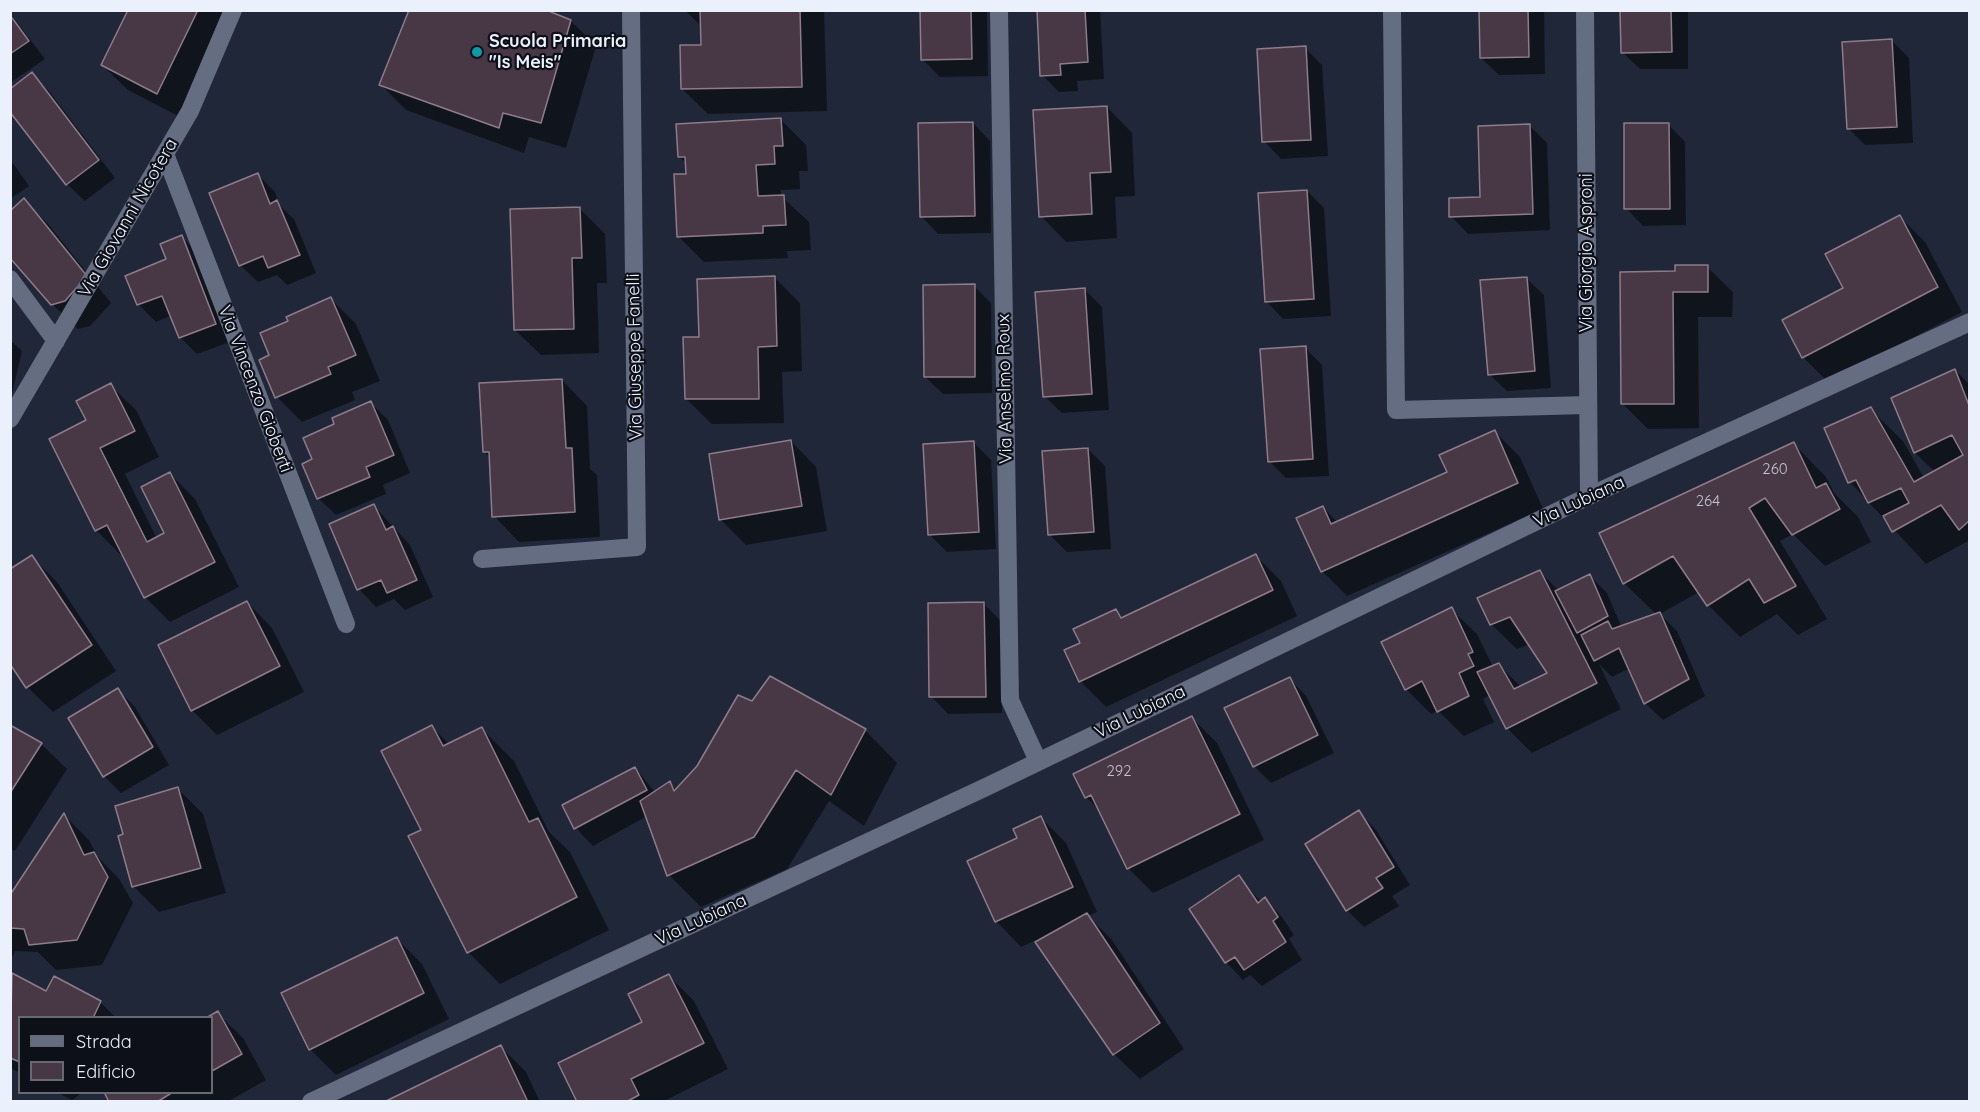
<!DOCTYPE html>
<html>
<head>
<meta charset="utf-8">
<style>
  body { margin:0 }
  #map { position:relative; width:1980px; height:1112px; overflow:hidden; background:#1f2738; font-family:Quicksand,sans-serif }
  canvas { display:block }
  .frame { position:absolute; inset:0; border:12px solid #ebf1fc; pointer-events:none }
  .legend { position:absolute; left:18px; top:1016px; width:195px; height:78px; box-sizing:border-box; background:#0d1018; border:2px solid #666a73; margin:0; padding:8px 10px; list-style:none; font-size:18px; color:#ebf1fc }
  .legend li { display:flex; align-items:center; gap:12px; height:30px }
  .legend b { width:30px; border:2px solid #666a73 }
</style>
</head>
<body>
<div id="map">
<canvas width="1980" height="1112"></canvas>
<div class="frame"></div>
<ul class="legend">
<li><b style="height:8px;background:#646d81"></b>Strada</li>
<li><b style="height:16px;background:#483745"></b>Edificio</li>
</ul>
</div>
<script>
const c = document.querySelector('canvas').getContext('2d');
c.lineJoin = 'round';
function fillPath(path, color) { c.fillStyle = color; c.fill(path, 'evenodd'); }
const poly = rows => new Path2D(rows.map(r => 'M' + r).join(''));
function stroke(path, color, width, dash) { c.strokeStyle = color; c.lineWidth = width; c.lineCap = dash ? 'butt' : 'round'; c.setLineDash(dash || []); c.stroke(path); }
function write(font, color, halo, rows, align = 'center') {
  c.font = font + ' Quicksand,sans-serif'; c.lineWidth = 4.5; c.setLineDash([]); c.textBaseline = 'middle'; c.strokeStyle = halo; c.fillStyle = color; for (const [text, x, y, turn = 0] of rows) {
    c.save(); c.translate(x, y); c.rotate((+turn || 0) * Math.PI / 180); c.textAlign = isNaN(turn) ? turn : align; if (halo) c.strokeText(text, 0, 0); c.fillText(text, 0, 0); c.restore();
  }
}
fillPath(poly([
  [130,10,236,10,182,118,128,90,102,65],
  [685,10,824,10,827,111,708,114,682,89,703,47,702,27],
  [922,10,987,10,988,76,940,77,922,59],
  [1039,10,1100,10,1104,79,1077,81,1078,91,1059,92,1042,75],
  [1480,10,1544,10,1545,74,1499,75,1481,58],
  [1621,10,1688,10,1688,69,1640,69,1622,52],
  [10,13,45,59,10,83],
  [571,21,596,46,566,148,529,137,524,153,406,110,380,84],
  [1892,41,1909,58,1913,143,1865,145,1848,128],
  [1305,48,1322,65,1328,156,1281,159,1264,141],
  [32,74,49,91,115,178,85,201,67,184,10,109],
  [1107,107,1132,133,1135,196,1115,197,1117,238,1066,242,1041,216],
  [781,120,806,145,808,171,799,171,800,189,781,190,781,196,809,222,811,250,787,251,788,258,704,262,679,237,687,175,687,164,679,157],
  [973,123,990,141,991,233,938,234,921,216],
  [1668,124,1685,142,1686,225,1643,226,1626,208],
  [1530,126,1547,143,1550,230,1468,234,1451,216,1482,198],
  [10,159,29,186,10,199],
  [258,175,275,192,280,206,294,219,316,273,287,285,277,275,258,282,240,265],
  [1307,191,1324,208,1331,316,1283,319,1266,301],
  [24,200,49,225,111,303,90,326,78,329,52,304],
  [580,209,605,234,607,283,597,283,599,353,541,355,515,330],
  [1900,217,1925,242,1962,312,1828,382,1803,357],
  [182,237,199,254,232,341,197,354,180,337,172,315,156,322,138,304],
  [1707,267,1733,292,1732,317,1698,317,1699,428,1648,429,1622,403,1676,273],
  [774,277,800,303,802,371,782,372,784,423,712,424,686,399,701,338],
  [1526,278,1544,295,1551,388,1507,391,1489,374],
  [974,286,991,303,992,393,943,394,925,377],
  [1084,289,1102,307,1109,410,1062,413,1044,396],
  [331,299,356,324,380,381,352,392,355,400,302,422,277,397,271,356,290,322],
  [10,340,22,351,10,402],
  [1305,348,1322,365,1329,476,1286,478,1269,461],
  [1955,370,1970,385,1970,540,1926,564,1850,482,1870,409,1903,441,1924,478,1935,472,1915,453,1893,398],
  [562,380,587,406,590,469,597,475,600,537,519,542,494,516,491,458,484,452],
  [110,385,136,410,159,457,125,474,157,539,166,534,170,474,195,499,239,587,170,622,145,597,124,554,121,555,96,530,88,421],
  [371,403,388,420,410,473,383,485,386,494,336,515,318,498,314,460,336,425],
  [1494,431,1520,457,1543,509,1347,596,1322,571,1323,507,1338,523,1449,473],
  [791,441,816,467,827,531,746,545,720,519],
  [974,443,991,460,996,549,947,552,929,534],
  [1794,444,1826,477,1834,493,1858,517,1871,542,1825,566,1793,534,1780,541,1827,619,1798,635,1777,614,1740,637,1708,605,1699,592,1660,614,1677,631,1705,696,1663,720,1645,703,1630,668,1612,677,1599,664,1621,709,1532,753,1507,728,1490,695,1483,699,1494,722,1464,736,1438,711,1431,714,1406,689,1451,609,1477,634,1493,667,1498,664,1521,687,1549,673,1530,644,1517,649,1491,624,1540,572,1559,591,1590,576,1607,593,1622,628,1657,615,1624,583],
  [1088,449,1105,466,1111,549,1067,552,1050,535],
  [374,506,410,545,433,597,405,610,394,599,376,607,359,589,331,524],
  [1255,555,1281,581,1297,616,1106,707,1080,681,1082,644,1116,610,1123,618],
  [32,557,57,582,116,671,53,712,27,687],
  [247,602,272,628,304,692,217,735,192,710],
  [984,604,1001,621,1002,713,948,714,931,696],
  [1289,678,1306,696,1334,753,1271,783,1254,766],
  [118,690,135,707,169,765,121,793,104,776],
  [753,702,865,730,897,763,864,826,829,801,787,869,701,907,669,875,647,816,593,846,576,828,564,806,635,768,655,792,669,783,677,790],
  [1192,718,1217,743,1264,840,1153,893,1128,868,1100,811,1086,797],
  [10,727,41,744,67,769,15,851,10,849],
  [432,727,449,744,481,728,514,761,549,832,570,852,609,930,500,984,468,952,423,830],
  [178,789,203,814,226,893,159,912,134,887,119,837,125,835],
  [1359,812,1376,830,1410,885,1392,896,1399,906,1364,927,1347,910],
  [64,815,89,840,97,856,119,879,133,903,102,965,56,970,38,952,15,951,10,962,10,897],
  [1041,818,1066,843,1097,912,1088,916,1112,940,1184,1049,1140,1079,1114,1054,1036,940,1021,947,996,921,1019,839],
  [1239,877,1261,902,1265,899,1282,917,1294,935,1289,939,1302,960,1262,986,1250,975,1243,980,1226,962],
  [396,938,422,964,449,1019,336,1075,310,1049],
  [13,975,46,993,100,1002,116,1018,20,1018,20,1073,10,1068],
  [669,976,694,1001,728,1069,662,1102,579,1102,644,1022],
  [217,1013,243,1038,266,1080,227,1102,111,1102,106,1092,212,1092,212,1018],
  [501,1047,526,1072,540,1102,387,1102],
  [56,1092,83,1092,72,1100]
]), '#0007');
const building = poly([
  [128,10,198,10,157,94,101,65,128,10],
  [409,10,546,10,571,20,541,123,503,113,499,128,379,85,409,10],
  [700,10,800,10,802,87,681,89,680,45,701,45,700,10],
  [920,10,971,10,972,59,921,60,920,10],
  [1037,10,1085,10,1088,62,1060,64,1061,75,1040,76,1037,10],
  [1479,10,1528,10,1529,57,1480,58,1479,10],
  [1620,10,1671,10,1672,52,1621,53,1620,10],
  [10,15,29,41,10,54,10,15],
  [1892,39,1897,127,1847,129,1842,42,1892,39],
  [1306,46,1311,140,1262,142,1257,49,1306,46],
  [32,72,99,160,66,185,10,112,10,89,32,72],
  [1107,106,1111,172,1090,173,1092,214,1039,217,1033,110,1107,106],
  [781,118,783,146,774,146,775,164,756,165,758,196,784,195,786,225,763,226,763,233,677,237,674,174,686,174,685,157,678,157,676,124,781,118],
  [973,122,975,216,920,217,918,123,973,122],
  [1624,123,1669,123,1670,209,1624,209,1624,123],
  [1530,124,1533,214,1449,217,1449,198,1480,197,1478,126,1530,124],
  [258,173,270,204,277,200,300,255,268,268,263,256,239,266,209,193,258,173],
  [1307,190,1314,299,1265,302,1258,193,1307,190],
  [24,198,87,276,65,301,51,305,10,258,10,211,24,198],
  [580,207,582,258,572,258,574,329,514,330,510,209,580,207],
  [1900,215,1938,287,1802,358,1782,320,1843,288,1825,254,1900,215],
  [182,235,216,324,179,338,162,296,137,305,125,276,166,259,160,244,182,235],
  [1675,265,1708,265,1708,292,1673,292,1674,404,1621,404,1620,272,1675,271,1675,265],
  [775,276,777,346,758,347,759,399,685,399,683,337,699,337,697,279,775,276],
  [1527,277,1535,371,1488,375,1480,280,1527,277],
  [975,284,975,377,924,377,923,285,975,284],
  [1085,288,1092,394,1043,397,1035,292,1085,288],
  [331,297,356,355,328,367,331,374,275,398,259,360,269,355,260,333,288,321,286,317,331,297],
  [1306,346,1313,459,1268,462,1260,349,1306,346],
  [1955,369,1970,408,1970,520,1959,530,1941,505,1892,532,1883,516,1909,503,1901,488,1868,503,1856,480,1848,483,1824,428,1871,407,1914,482,1963,455,1952,435,1914,453,1891,398,1955,369],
  [562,379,566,448,572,448,575,512,492,517,489,452,483,452,479,383,562,379],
  [111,383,135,431,100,448,147,542,164,533,141,487,170,472,215,562,144,598,107,525,95,531,49,439,86,420,76,401,111,383],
  [371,401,394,455,366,467,370,477,317,499,302,464,312,459,303,438,334,424,332,418,371,401],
  [1495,430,1518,483,1321,572,1296,518,1323,506,1331,524,1447,472,1439,455,1495,430],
  [791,440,802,506,719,520,709,454,791,440],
  [974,441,979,532,928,535,923,444,974,441],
  [1794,442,1816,488,1826,483,1840,509,1792,535,1765,498,1749,508,1796,586,1764,603,1749,579,1707,606,1673,556,1623,584,1599,533,1794,442],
  [1088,448,1094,532,1048,535,1042,451,1088,448],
  [374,504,386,530,393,526,417,580,387,593,381,580,357,590,329,524,374,504],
  [1256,554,1273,590,1079,682,1064,650,1080,643,1073,629,1116,609,1121,618,1256,554],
  [32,555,92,645,26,688,10,664,10,569,32,555],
  [1540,570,1597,683,1506,729,1477,672,1499,663,1514,689,1547,673,1510,617,1490,625,1477,598,1540,570],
  [1590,574,1608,616,1577,633,1555,591,1590,574],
  [247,601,280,666,191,711,158,645,247,601],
  [984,602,986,697,929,697,928,603,984,602],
  [1452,607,1473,652,1468,654,1474,666,1459,673,1469,696,1437,712,1422,681,1405,690,1381,642,1452,607],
  [1660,612,1689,679,1644,704,1619,648,1594,661,1581,635,1608,621,1612,629,1660,612],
  [770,676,866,729,831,795,796,770,754,837,667,876,640,801,670,781,674,791,697,766,738,695,752,701,770,676],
  [1290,677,1318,735,1253,767,1224,708,1290,677],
  [118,688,153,747,103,777,68,718,118,688],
  [1192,716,1240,814,1127,869,1091,795,1085,798,1073,774,1192,716],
  [10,725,42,743,10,793,10,725],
  [432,725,443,746,482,727,529,822,538,818,577,897,467,953,408,836,421,830,381,751,432,725],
  [635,767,647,790,574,829,562,805,635,767],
  [178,787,201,868,132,887,118,836,123,834,115,806,178,787],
  [1359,810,1394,867,1376,878,1383,888,1346,911,1305,844,1359,810],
  [64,813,84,855,94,852,108,877,77,940,29,945,24,929,10,928,10,895,64,813],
  [1041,816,1073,887,995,922,967,861,1017,838,1013,829,1041,816],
  [1239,875,1258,903,1265,897,1278,917,1273,921,1286,942,1244,970,1235,957,1225,963,1189,909,1239,875],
  [1087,913,1160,1023,1113,1055,1035,942,1087,913],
  [397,937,424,993,309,1050,281,993,397,937],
  [12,973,46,991,54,976,101,1001,93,1018,20,1018,20,1062,10,1058,12,973],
  [669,974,704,1043,631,1079,639,1095,626,1102,577,1102,558,1063,642,1022,628,994,669,974],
  [218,1011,242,1054,212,1071,212,1018,206,1018,218,1011],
  [501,1045,528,1102,384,1102,501,1045],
  [104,1092,173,1092,157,1102,109,1102,104,1092]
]);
fillPath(building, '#483745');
stroke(building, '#8f7c8b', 1.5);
stroke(poly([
  [1392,10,1396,410,1588,405]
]), '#646d81', 18);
stroke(poly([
  [999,10,1010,700,1038,761],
  [1585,10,1589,496],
  [165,154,346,624],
  [10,279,56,341],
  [10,419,190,111,233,10],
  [482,559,637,547,631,10]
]), '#646d81', 18);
stroke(poly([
  [311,1102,984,788,1589,496,1970,322]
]), '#646d81', 18);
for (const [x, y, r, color] of [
  [477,52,6,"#0f9aa8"]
]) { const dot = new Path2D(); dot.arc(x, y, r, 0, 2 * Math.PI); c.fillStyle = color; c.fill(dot); stroke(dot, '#0d1018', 2); }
write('15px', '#c2c2ce', null, [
  ["260",1775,469],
  ["264",1708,501],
  ["292",1119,771]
]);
write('bold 18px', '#ebf1fc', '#0d1018', [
  ["Scuola Primaria",489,42],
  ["\"Is Meis\"",489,63]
], 'left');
write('18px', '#ebf1fc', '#0d1018', [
  ["Via Giovanni Nicotera",128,218,-60],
  ["Via Giorgio Asproni",1587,253,-90],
  ["Via Giuseppe Fanelli",635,357,-91],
  ["Via Vincenzo Gioberti",255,389,69],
  ["Via Anselmo Roux",1005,389,-91],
  ["Via Lubiana",1579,502,-25],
  ["Via Lubiana",1140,712,-26],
  ["Via Lubiana",701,920,-25]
]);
</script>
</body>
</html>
